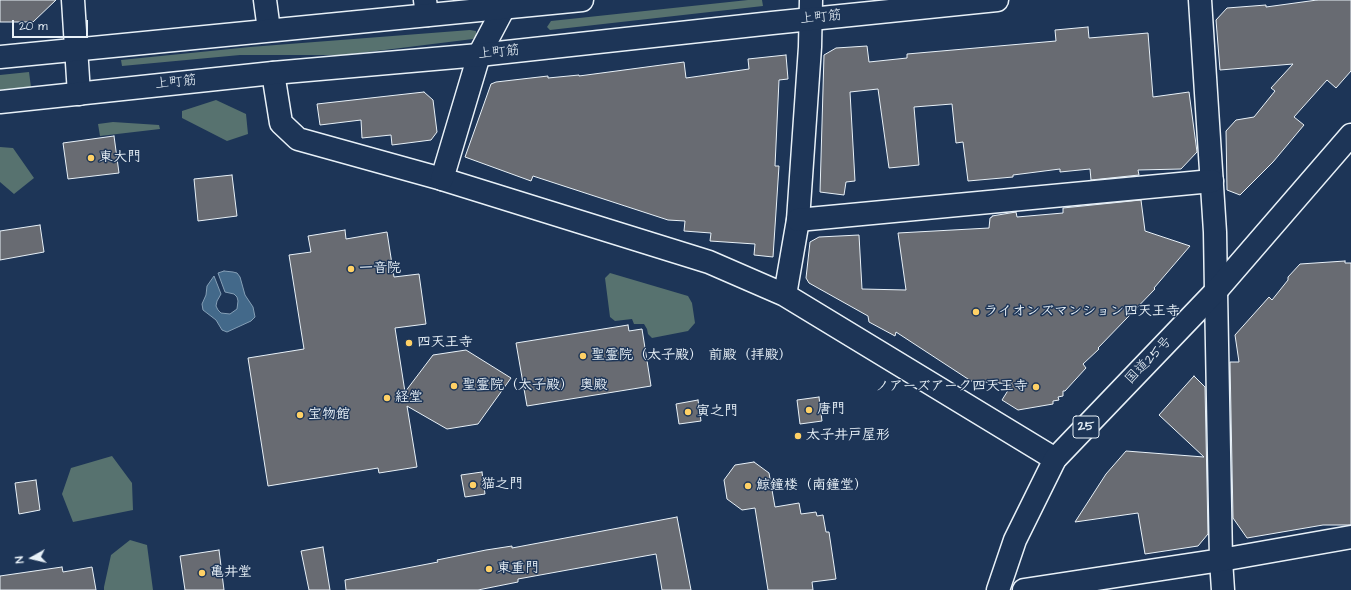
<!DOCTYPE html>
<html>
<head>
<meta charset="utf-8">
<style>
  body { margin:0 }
  #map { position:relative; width:1351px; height:590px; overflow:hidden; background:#1d3557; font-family:"Architects Daughter",sans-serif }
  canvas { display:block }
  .north { position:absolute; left:12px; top:538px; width:40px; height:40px; -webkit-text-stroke:3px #1d3557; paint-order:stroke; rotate:262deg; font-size:11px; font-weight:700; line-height:16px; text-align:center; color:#e8f1f8 }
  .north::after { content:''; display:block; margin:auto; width:14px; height:18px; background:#e8f1f8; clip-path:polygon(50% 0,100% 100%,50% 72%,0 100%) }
  .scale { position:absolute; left:12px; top:20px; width:76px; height:18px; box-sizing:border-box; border:2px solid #e8f1f8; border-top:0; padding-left:5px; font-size:12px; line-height:14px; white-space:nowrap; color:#e8f1f8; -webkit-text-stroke:3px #1d3557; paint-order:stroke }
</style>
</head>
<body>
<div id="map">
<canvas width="1351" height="590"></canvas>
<div class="north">N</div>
<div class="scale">20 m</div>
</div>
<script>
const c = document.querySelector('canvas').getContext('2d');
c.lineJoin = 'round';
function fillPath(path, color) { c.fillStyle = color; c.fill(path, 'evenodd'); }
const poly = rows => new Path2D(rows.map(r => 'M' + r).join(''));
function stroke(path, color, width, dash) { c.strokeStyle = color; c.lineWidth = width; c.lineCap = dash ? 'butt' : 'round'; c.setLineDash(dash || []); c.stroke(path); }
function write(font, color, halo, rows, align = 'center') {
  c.font = font + ' "Architects Daughter","Klee One",sans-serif'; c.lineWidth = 3; c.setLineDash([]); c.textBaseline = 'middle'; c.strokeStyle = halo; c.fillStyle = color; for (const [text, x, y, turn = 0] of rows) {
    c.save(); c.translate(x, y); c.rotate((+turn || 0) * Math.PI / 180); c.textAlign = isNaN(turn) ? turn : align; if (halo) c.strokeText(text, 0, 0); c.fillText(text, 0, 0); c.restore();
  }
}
fillPath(poly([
  [748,0,762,0,763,6,550,30,547,27,551,21],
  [470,30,476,31,476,37,473,39,344,55,240,55,122,66,121,60,250,47],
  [29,72,31,87,0,90,0,75],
  [216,100,246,114,248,134,227,141,182,118,182,111],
  [113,122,159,125,160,129,100,136,98,124],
  [0,147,13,148,34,178,14,194,0,182],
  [610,273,688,296,692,303,695,323,688,331,652,338,648,334,647,329,644,324,634,324,632,319,615,321,610,317,605,278],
  [112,456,132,483,133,510,73,522,62,494,71,468],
  [130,540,147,545,153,590,104,590,104,587,111,555]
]), '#57726f');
const water = poly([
  [224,271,233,272,237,273,240,277,245,295,253,307,255,317,251,321,227,332,222,330,216,320,203,310,202,304,206,295,207,286,214,276,221,294,217,301,216,306,218,310,221,313,230,314,237,309,238,301,237,297,234,294,225,292,218,273,224,271]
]);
fillPath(water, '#43698a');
stroke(water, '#859fb6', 1);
const building = poly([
  [0,0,56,0,33,22,0,22,0,0],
  [1317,0,1351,0,1351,71,1336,88,1327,80,1294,117,1304,125,1273,162,1240,195,1227,190,1226,131,1236,120,1254,117,1275,91,1271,88,1293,64,1220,70,1216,20,1227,8,1266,5,1266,7,1317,0],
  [1088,27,1089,38,1148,33,1153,97,1189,92,1197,152,1181,169,1138,170,1139,175,1091,180,1090,169,1060,172,1060,169,1013,175,1013,177,968,181,963,142,956,143,952,104,914,107,919,165,889,168,878,89,850,92,855,181,846,182,844,195,820,192,824,55,836,48,867,46,869,62,907,58,907,54,1056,41,1055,30,1088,27],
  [786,55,788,79,779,80,775,166,779,166,773,257,754,255,755,244,710,241,711,233,684,231,685,221,668,220,533,176,531,181,465,157,491,84,496,82,548,76,548,78,579,75,579,76,684,62,686,78,749,69,748,59,786,55],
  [424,92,433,100,437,132,431,140,392,145,391,135,362,138,361,120,320,125,317,104,424,92],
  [114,136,119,173,68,179,63,143,114,136],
  [232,175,237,216,198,221,194,179,232,175],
  [1141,200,1145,231,1190,246,1154,288,1155,289,1098,348,1099,349,1083,364,1086,368,1065,391,1063,391,1063,396,1058,397,1059,400,1053,401,1053,404,1018,410,1002,400,1012,384,971,381,896,332,895,336,869,322,868,316,809,283,806,278,810,242,819,237,859,235,862,289,906,290,898,233,989,228,990,218,992,217,992,216,1016,212,1017,217,1063,213,1063,208,1141,200],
  [40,225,44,252,0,260,0,231,40,225],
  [345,230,346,239,387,232,394,277,419,274,426,324,395,328,405,392,433,355,466,350,511,378,478,424,447,429,407,406,417,467,379,473,378,468,268,486,248,358,304,349,289,255,311,252,308,236,345,230],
  [1345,261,1345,263,1351,263,1351,525,1323,525,1247,538,1233,518,1230,362,1239,362,1235,335,1269,297,1272,300,1288,280,1288,277,1300,264,1345,261],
  [628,325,629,331,642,329,651,386,527,406,516,343,628,325],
  [1194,376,1205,387,1208,534,1198,546,1145,554,1138,513,1075,522,1106,474,1126,451,1204,457,1159,415,1194,376],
  [819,397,822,421,800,424,797,400,819,397],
  [698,400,701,421,679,424,676,404,698,400],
  [754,462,769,473,775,507,799,503,801,514,816,512,817,516,823,515,826,532,829,532,836,579,812,582,813,590,768,590,755,508,742,510,727,499,724,480,735,465,754,462],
  [482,472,485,494,465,497,461,475,482,472],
  [36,480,40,510,19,514,15,483,36,480],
  [677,517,691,590,662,590,656,554,518,579,518,582,478,590,346,590,345,580,438,562,437,560,486,550,512,546,512,548,677,517],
  [323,547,330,590,309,590,301,551,323,547],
  [219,550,224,590,185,590,180,556,219,550],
  [62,567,63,572,92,567,96,590,0,590,0,576,62,567]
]);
fillPath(building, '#686b72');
stroke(building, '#e8f1f8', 1);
const minor = poly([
  [265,0,269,30],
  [1200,0,1215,232,1216,291],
  [273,73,281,123,298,139,442,179,709,262,785,295,1055,459],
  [785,295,798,220,810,47,811,0],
  [1221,560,1223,590]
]);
const tertiary = poly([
  [73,0,79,94],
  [425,0,427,15],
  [442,179,479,55,508,0],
  [798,220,1212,181],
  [1216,291,1221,560],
  [1024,590,1221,560,1351,537]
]);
const primary = poly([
  [0,57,582,0],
  [0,102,273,73,479,55,772,23,997,0]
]);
const trunk = poly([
  [998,590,1015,540,1055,459,1216,291,1351,135]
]);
stroke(minor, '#e8f1f8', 25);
stroke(tertiary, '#e8f1f8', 25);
stroke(primary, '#e8f1f8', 25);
stroke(trunk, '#e8f1f8', 25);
stroke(minor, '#1d3557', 22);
stroke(tertiary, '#1d3557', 22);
stroke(primary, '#1d3557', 22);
stroke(trunk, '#1d3557', 22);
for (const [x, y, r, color] of [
  [91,158,4,"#ffd166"],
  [351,269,4,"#ffd166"],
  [976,312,4,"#ffd166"],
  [409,343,4,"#ffd166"],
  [583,356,4,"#ffd166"],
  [454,386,4,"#ffd166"],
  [1036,387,4,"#ffd166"],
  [387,398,4,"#ffd166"],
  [809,410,4,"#ffd166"],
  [688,412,4,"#ffd166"],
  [300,415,4,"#ffd166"],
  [798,436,4,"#ffd166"],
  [473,485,4,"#ffd166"],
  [748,486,4,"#ffd166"],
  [489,569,4,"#ffd166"],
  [202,573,4,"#ffd166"]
]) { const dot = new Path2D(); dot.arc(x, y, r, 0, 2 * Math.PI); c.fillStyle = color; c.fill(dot); stroke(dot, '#1d3557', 1.5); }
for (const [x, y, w] of [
  [1086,427,26]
]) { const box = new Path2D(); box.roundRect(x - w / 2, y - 11, w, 22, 3); c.fillStyle = '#1d3557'; c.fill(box); stroke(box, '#e8f1f8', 1); }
write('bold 13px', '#e8f1f8', null, [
  ["25",1086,427]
]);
write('14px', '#e8f1f8', '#1d3557', [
  ["上町筋",821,18,-6],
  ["上町筋",499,53,-6],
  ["上町筋",176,83,-6],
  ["国道25号",1149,361,-46]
]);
write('bold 14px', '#e8f1f8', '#1d3557', [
  ["東大門",99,158],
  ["一音院",359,269],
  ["ライオンズマンション四天王寺",984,312],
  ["四天王寺",417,343],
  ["聖霊院（太子殿） 前殿（拝殿）",591,356],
  ["聖霊院（太子殿） 奥殿",462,386],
  ["ノアーズアーク四天王寺",1028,387,"right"],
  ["経堂",395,398],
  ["唐門",817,410],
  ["寅之門",696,412],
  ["宝物館",308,415],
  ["太子井戸屋形",806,436],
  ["猫之門",481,485],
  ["鯨鐘楼（南鐘堂）",756,486],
  ["東重門",497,569],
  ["亀井堂",210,573]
], 'left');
</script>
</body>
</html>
